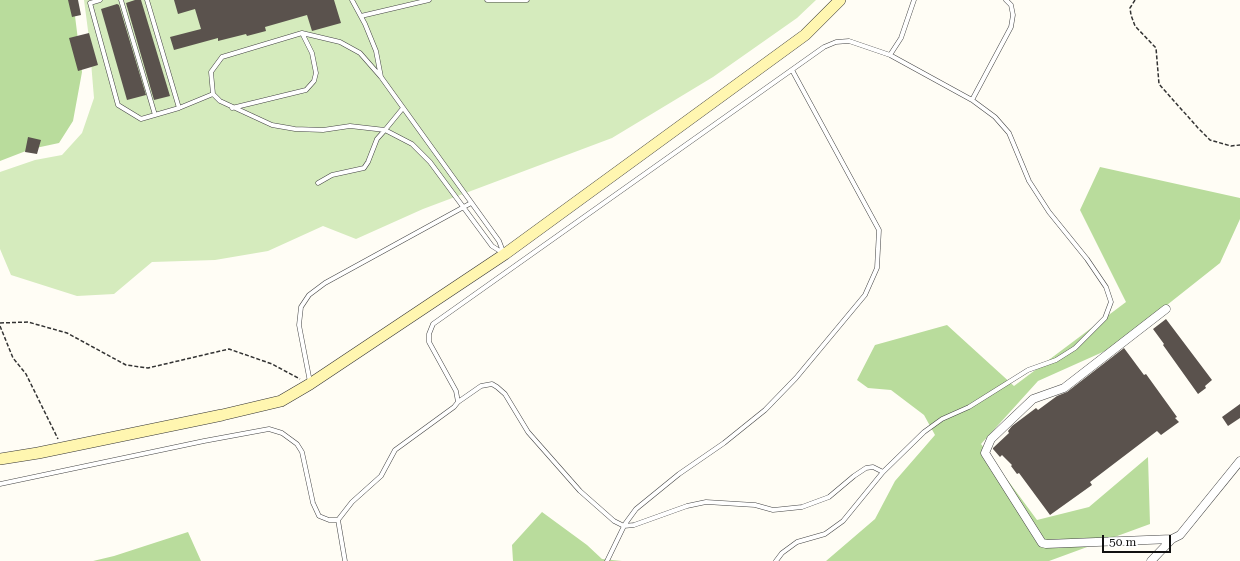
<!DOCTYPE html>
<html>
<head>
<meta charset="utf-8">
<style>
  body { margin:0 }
  #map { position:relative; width:1240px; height:561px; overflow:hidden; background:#fffdf5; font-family:"Roboto Serif",serif }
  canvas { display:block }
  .scale { position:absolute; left:1102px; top:535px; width:69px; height:18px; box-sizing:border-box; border:2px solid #111; border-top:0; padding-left:5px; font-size:12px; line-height:14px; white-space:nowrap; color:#111; -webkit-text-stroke:3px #fff; paint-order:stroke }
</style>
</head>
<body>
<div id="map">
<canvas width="1240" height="561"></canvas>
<div class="scale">50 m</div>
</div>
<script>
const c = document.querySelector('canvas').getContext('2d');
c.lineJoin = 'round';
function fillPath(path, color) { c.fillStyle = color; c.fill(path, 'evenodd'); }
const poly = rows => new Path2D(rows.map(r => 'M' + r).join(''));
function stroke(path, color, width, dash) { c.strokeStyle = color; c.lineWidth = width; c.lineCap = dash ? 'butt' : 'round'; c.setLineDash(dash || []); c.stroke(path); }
fillPath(poly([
  [84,0,816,0,797,18,713,77,612,138,423,209,356,239,323,226,268,251,215,260,152,262,114,294,77,296,11,275,0,249,0,172,35,160,62,155,82,133,94,98,89,38]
]), '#d5ebbd');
fillPath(poly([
  [0,0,73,0,82,72,73,121,59,143,31,149,0,161],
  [1100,167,1240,198,1240,219,1220,263,1114,347,1038,381,981,444,1037,520,1089,507,1148,457,1150,524,1049,561,826,561,875,519,895,481,935,435,924,415,891,390,868,388,857,380,875,345,947,325,1014,386,1126,302,1080,210],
  [542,512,587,545,602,559,622,561,513,561,512,545],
  [188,532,201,561,93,561,114,556]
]), '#b9dc9c');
fillPath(poly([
  [68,0,78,0,81,15,72,17],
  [135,0,141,0,170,96,154,100,126,3],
  [174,0,334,0,341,23,312,31,307,15,265,27,266,31,247,36,246,34,218,41,218,38,174,50,170,37,201,29,195,9,178,14],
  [117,4,119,5,146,95,127,100,101,9],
  [89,33,98,65,78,71,69,38],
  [28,137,41,140,37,154,25,152],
  [1166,319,1212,380,1205,386,1206,388,1198,394,1163,345,1164,344,1153,329],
  [1124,348,1144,375,1146,374,1177,417,1175,418,1179,422,1161,435,1157,431,1090,482,1092,485,1050,515,1019,473,1017,474,1011,466,1012,465,1002,455,1000,457,993,449,993,448,1009,433,1008,431,1012,426,1036,408,1038,410,1057,396,1067,392],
  [1240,404,1240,418,1228,426,1222,417]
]), '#5a524d');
const lane = poly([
  [100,0,90,3,118,105,141,119,179,108,213,94],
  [121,0,155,115],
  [147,0,179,108],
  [352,0,365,24,376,51,381,77],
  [487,0,527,0],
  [361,16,429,0],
  [890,55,901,38,914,0],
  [972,100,1011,27,1013,15,1011,5,1006,0],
  [232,108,306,90,314,81,316,73,312,53,302,33],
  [403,108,385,130,350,126,323,130,295,129,272,125,220,101,213,94,211,72,222,57,302,33,340,42,360,53,381,77,499,241,504,254],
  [318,183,332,175,364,168,368,162,377,139,385,130,412,144,430,162,492,246,503,253],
  [310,382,299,325,301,307,309,295,325,283,471,203],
  [458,402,481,386,492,384,497,387,505,394,528,432,580,491,614,521,624,526,634,525,687,506,706,502,755,505,773,510,802,507,829,497,854,476,866,468,873,467,883,472],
  [0,484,204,441,269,429,282,433,297,444,302,452,313,503,319,516,329,520,338,520],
  [345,561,338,520,352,502,381,476,395,450,454,407,458,402,456,391,429,342,429,334,433,324,824,47,836,42,849,41,890,55,972,100,995,117,1009,133,1029,181,1049,212,1087,259,1106,287,1111,302,1105,318,1075,348,1056,360,1028,370,969,407,942,419,924,432,883,472,843,521,825,534,797,542,782,553,776,561],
  [607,561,625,524,636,509,679,474,724,443,765,410,796,378,865,295,877,268,879,230,792,70]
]);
const street = poly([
  [1166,309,1064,388,1033,399,991,439,985,453,1042,543,1046,544,1172,539],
  [1151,561,1172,539,1180,535,1240,461]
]);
const secondary = poly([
  [0,459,38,453,222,415,281,401,310,384,505,254,805,35,840,0]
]);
stroke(lane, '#444', 5);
stroke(street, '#444', 9);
stroke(secondary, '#333', 12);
stroke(poly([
  [1135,0,1130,8,1131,15,1135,26,1156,48,1159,84,1198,128,1210,140,1231,146,1240,145],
  [0,323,28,322,67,333,126,365,148,368,229,349,272,364,300,379],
  [0,326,13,358,26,374,58,439]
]), '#333', 1.5, [4, 2]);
stroke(lane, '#fff', 4);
stroke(street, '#fff', 8);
stroke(secondary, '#fff6b0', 11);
</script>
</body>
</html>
